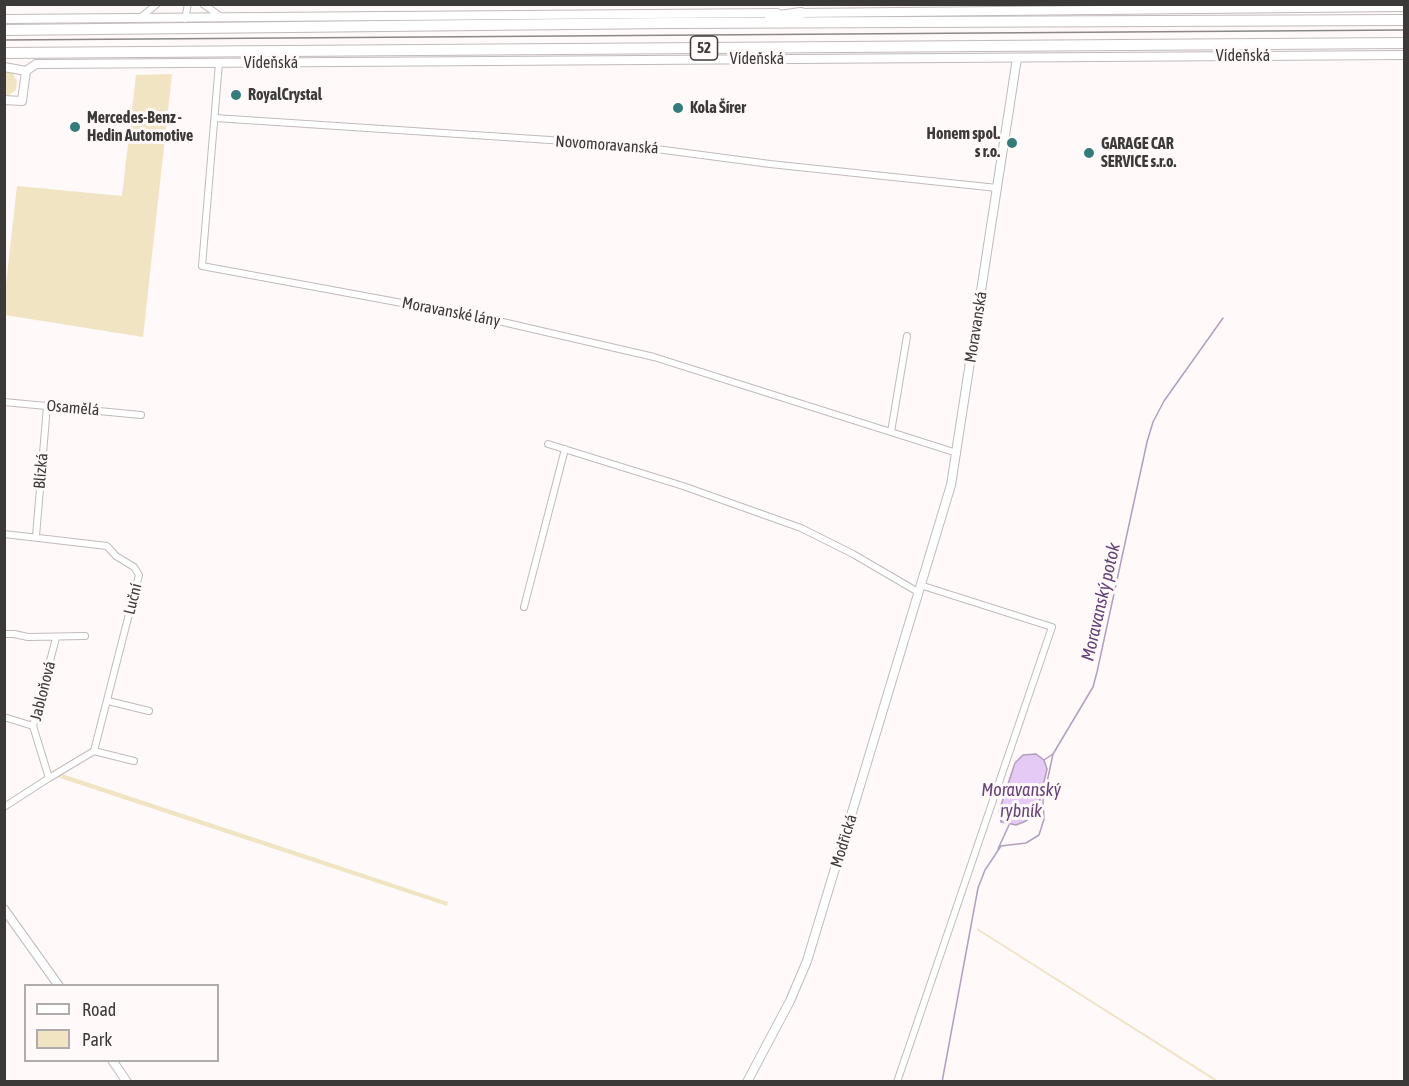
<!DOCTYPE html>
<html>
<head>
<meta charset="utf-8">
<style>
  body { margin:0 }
  #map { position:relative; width:1409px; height:1086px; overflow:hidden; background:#fff9f9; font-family:"Asap Condensed",sans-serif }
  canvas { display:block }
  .frame { position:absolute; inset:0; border:6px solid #3c3939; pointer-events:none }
  .legend { position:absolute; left:24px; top:984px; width:195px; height:78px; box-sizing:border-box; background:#fff9f9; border:2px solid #b1acac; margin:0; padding:8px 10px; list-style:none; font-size:18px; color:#3c3939 }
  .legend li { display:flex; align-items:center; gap:12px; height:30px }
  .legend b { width:30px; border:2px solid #b1acac }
</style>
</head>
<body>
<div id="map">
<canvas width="1409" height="1086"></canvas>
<div class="frame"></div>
<ul class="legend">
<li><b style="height:8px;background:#fff"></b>Road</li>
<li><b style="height:16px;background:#f0e4c3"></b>Park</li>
</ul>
</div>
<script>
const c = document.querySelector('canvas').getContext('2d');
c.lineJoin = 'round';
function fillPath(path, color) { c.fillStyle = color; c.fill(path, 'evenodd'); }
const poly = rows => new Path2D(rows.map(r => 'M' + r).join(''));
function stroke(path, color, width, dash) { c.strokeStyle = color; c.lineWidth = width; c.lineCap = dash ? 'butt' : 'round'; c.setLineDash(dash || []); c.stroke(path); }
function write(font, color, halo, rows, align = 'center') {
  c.font = font + ' "Asap Condensed",sans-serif'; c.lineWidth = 6; c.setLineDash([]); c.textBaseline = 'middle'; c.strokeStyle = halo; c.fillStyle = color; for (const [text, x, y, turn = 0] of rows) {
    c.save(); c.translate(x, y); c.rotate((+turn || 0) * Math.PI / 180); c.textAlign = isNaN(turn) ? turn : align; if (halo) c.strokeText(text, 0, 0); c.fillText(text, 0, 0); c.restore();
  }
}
fillPath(poly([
  [5,71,12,72,17,81,16,90,9,95,5,95],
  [172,74,143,337,5,315,5,293,17,186,122,196,136,75],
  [62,774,448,902,447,906,57,777],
  [977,928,1219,1081,1215,1081,977,930]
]), '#f0e4c3');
const water = poly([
  [1036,754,1044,760,1047,769,1037,812,1026,821,1016,825,1001,822,999,811,1015,763,1023,755,1036,754]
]);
fillPath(water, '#e5caf6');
stroke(water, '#b29ebd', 1.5);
stroke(poly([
  [1044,760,1053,754],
  [998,849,1009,825],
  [942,1082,978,888,985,870,1001,846,1026,843,1039,835,1044,819,1043,801,1053,754,1093,687,1097,672,1147,442,1153,422,1164,401,1223,318]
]), '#b29ebd', 1.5);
const street = poly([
  [203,4,220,16],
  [141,17,157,4],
  [185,19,188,4],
  [219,63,202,266,494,320,654,357,957,453],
  [215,118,626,145,770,164,997,188],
  [4,402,141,415],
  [891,432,907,336],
  [548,444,683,486,801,528,853,554,918,592],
  [4,534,107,546,116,556,134,567,139,575,94,751,134,761],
  [36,536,47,406],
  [524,607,565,449],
  [4,634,14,634,28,637,85,636],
  [108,701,149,711],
  [4,717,33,726],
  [49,778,94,751],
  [4,807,49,778,33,726,56,638],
  [897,1082,1052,627,920,585]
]);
const secondary = poly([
  [796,13,1404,7],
  [4,19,777,13],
  [4,67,26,71],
  [26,71,36,64,1404,55],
  [4,100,22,101,26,71],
  [4,909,59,986],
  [112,1060,127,1082],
  [747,1082,790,1001,807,961,951,485,1017,58]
]);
const highway = poly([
  [770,17,801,13],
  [4,30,671,23,1404,20],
  [4,53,1404,43]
]);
stroke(street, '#c1baba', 8);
stroke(secondary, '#c1baba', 10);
stroke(highway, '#c1baba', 12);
stroke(street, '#fff', 6);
stroke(secondary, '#fff', 8);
stroke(highway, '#fff', 10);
stroke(poly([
  [4,40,1404,30]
]), '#8c8888', 1.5);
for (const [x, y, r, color] of [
  [236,95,6,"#337c7c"],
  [678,108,6,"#337c7c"],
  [75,127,6,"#337c7c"],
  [1012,143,6,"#337c7c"],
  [1089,153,6,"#337c7c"]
]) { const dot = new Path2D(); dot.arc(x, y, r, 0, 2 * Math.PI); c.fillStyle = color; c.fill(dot); stroke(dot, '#fff9f9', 2); }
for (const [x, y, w] of [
  [704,48,27]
]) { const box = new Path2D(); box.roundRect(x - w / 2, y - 12, w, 24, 4.5); c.fillStyle = '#fff9f9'; c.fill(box); stroke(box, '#3c3939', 1.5); }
write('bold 15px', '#3c3939', null, [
  ["52",704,48]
]);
write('16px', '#3c3939', '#fff9f9', [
  ["Vídeňská",1243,56],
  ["Vídeňská",757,59],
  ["Vídeňská",271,63],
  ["Novomoravanská",607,145,4],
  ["Moravanské lány",451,312,11],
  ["Moravanská",976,327,-81],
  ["Osamělá",73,408,5],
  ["Blízká",41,471,-85],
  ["Luční",133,599,-76],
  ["Jabloňová",43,691,-76],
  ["Modřická",844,841,-73]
]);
write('bold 16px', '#3c3939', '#fff9f9', [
  ["RoyalCrystal",248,95],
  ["Kola Šírer",690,108],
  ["Mercedes-Benz -",87,118],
  ["Hedin Automotive",87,136],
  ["Honem spol.",1000,134,"right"],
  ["s r.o.",1000,152,"right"],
  ["GARAGE CAR",1101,144],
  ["SERVICE s.r.o.",1101,162]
], 'left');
write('italic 18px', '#644178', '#fff9f9', [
  ["Moravanský potok",1101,602,-77],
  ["Moravanský",1021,790],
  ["rybník",1021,811]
]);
</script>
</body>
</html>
